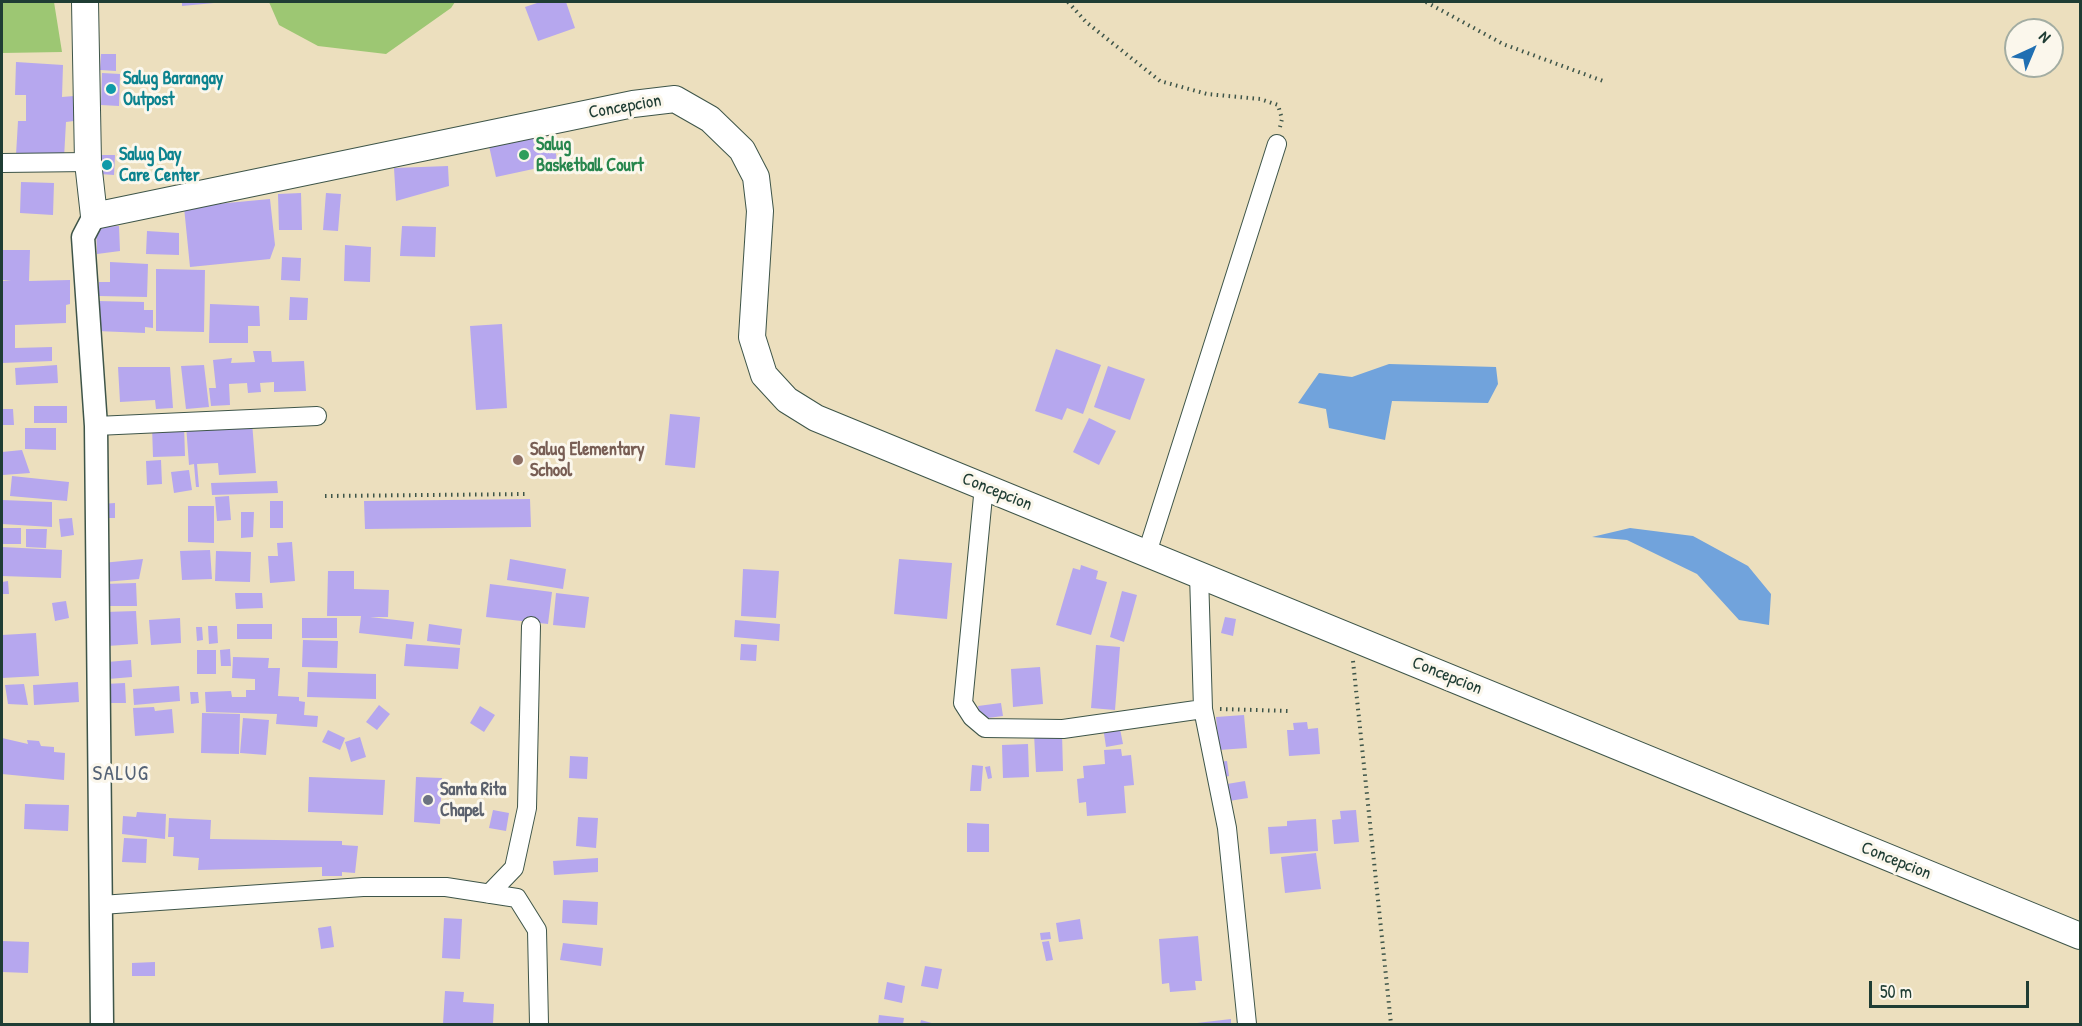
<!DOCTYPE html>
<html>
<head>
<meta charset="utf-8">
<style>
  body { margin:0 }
  #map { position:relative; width:2082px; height:1026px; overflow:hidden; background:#ecdfbe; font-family:"Patrick Hand",sans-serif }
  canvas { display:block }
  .frame { position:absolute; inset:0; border:3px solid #1f3d34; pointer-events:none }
  .north { position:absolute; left:2004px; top:18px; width:60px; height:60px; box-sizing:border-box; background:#fbf7ec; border:2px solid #a3ada2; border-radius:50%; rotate:44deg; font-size:16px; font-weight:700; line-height:24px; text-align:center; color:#1f3d34 }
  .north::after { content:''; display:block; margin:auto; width:21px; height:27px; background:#1f6fb2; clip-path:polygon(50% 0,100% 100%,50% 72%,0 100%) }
  .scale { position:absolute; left:1869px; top:981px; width:160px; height:27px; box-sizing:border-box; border:3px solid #1f3d34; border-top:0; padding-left:8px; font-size:18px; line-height:21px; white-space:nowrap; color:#1f3d34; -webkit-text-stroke:4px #fbf7ec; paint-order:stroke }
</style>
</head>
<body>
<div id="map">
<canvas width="2082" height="1026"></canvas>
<div class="frame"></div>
<div class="north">N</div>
<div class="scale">50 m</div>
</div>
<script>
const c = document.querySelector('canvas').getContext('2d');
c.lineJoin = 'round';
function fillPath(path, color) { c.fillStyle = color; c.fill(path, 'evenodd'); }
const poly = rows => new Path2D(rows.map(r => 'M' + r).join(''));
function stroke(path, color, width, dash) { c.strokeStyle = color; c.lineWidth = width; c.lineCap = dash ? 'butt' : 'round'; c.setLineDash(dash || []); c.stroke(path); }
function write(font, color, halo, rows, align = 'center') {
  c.font = font + ' "Patrick Hand",sans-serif'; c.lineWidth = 6; c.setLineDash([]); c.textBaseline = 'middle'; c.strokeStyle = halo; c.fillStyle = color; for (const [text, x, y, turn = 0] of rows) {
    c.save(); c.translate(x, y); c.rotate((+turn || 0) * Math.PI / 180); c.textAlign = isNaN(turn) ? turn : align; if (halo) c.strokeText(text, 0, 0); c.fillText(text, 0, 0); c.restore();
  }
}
fillPath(poly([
  [2,2,54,2,62,52,2,53],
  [269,2,455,2,451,8,386,54,318,46,279,25]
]), '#9dc773');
fillPath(poly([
  [1389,364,1496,367,1498,384,1488,403,1392,401,1385,440,1329,428,1326,409,1298,403,1319,373,1352,377],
  [1630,528,1693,536,1748,566,1771,594,1769,625,1739,620,1697,574,1627,540,1592,537]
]), '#71a3dc');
fillPath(poly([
  [182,2,214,2,214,3,182,6],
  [540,2,566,2,575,28,538,41,525,7],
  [101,54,116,54,116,71,100,70],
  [16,62,63,65,62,97,74,96,74,121,66,122,64,158,16,155,18,121,26,121,26,95,15,95],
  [102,73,120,74,119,106,101,105],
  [546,134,550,151,555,150,557,159,551,161,552,165,496,177,489,146],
  [100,155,115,155,114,175,100,174],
  [448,166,449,186,396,201,394,168],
  [21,182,54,183,53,215,20,213],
  [301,193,302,230,279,230,278,194],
  [326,193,341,194,338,231,323,230],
  [270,199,275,245,270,259,190,267,184,207],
  [119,226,120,251,97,254,96,227],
  [402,226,436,227,435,257,400,256],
  [147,231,179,233,179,255,146,254],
  [345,245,371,247,370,282,344,281],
  [2,250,30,250,29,281,70,280,70,304,66,305,66,323,15,325,15,348,52,347,52,361,2,363,2,281,11,281,2,280],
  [282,257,301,258,300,281,281,280],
  [110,262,148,264,147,297,99,296,99,282,110,282],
  [156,269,205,270,204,332,156,331],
  [290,297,308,298,307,320,289,320],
  [98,301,144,302,144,310,153,310,153,328,145,327,145,333,97,331],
  [210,304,259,306,260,326,248,326,248,343,209,343],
  [502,324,507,408,476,410,470,326],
  [1056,349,1101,365,1083,414,1067,408,1062,420,1035,411],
  [253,351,271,351,272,362,304,361,306,391,274,392,274,382,260,383,261,392,248,393,247,383,229,384,230,405,211,406,209,388,216,388,213,360,232,358,231,363,255,362],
  [57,365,58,383,16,385,15,368],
  [204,365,209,407,186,409,181,366],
  [1108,366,1145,379,1130,420,1094,407],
  [118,367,170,367,173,408,156,409,155,400,120,402],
  [34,406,67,406,67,423,34,423],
  [2,409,13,409,14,425,2,425],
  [670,414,700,417,695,468,665,465],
  [1089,418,1116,431,1099,465,1073,452],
  [252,422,256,473,219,475,218,463,197,464,199,487,196,487,194,464,189,465,186,425],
  [184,425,185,456,153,457,152,426],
  [25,428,56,428,56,450,25,449],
  [22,450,30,473,3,475,2,452],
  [161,460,162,484,147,485,146,461],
  [189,470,192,490,174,493,171,472],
  [12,476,69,482,67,501,10,496],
  [277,481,278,493,212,495,211,483],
  [229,496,231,520,217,521,215,497],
  [530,499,531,527,365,529,364,501],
  [2,500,52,502,52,527,2,524],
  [270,501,283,501,283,528,270,528],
  [115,503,115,518,102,518,101,504],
  [188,506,214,506,214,543,188,542],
  [241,512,254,512,253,537,241,538],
  [72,518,74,535,61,537,59,519],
  [2,528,21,528,21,544,2,544],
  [26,529,47,529,46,548,26,547],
  [292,542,295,581,270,583,268,556,278,556,277,543],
  [2,547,62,550,61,578,2,576],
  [210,550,212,579,182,580,180,551],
  [216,551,251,552,250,582,215,581],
  [143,559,139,579,104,582,102,563],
  [510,559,566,569,563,589,507,580],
  [899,559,952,563,947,619,894,614],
  [1081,565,1098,571,1096,579,1107,582,1091,635,1056,625,1073,568,1080,570],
  [743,569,779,571,776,618,741,616],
  [328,571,354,571,354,589,389,590,388,617,370,617,414,622,412,639,359,633,361,616,327,616],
  [8,581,9,594,2,594,2,582],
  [136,583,137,606,104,606,104,584],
  [490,584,552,592,548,624,486,617],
  [1122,591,1137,595,1124,642,1110,637],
  [235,593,262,593,263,608,236,609],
  [556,593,589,597,585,628,553,625],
  [66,601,69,618,55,621,52,603],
  [136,611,138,644,107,646,105,612],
  [1225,617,1236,619,1233,636,1221,633],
  [180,618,181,643,151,645,149,620],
  [302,618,337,618,337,638,302,638],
  [735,620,780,624,779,641,734,637],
  [237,624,272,624,272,639,237,639],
  [429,624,462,629,460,645,427,641],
  [208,626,217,626,218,643,209,644],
  [196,627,202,627,203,640,197,641],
  [36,633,39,676,2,678,2,635],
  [303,640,338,641,337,668,302,667],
  [406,644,460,648,458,669,404,666],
  [741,644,757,645,756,661,740,660],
  [1096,645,1120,647,1115,710,1091,708],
  [230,649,231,666,221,666,220,650],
  [197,650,216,650,216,674,197,674],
  [233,657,269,658,268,668,280,668,278,696,299,697,299,701,305,702,304,715,318,716,317,727,276,724,277,714,206,712,205,692,231,691,232,697,246,697,246,690,255,690,255,679,232,678],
  [131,660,132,677,108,679,107,662],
  [1040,667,1043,704,1013,707,1011,669],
  [308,672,376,674,376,699,307,697],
  [78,682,79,702,34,705,33,685],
  [125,683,126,703,106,703,105,684],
  [24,684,28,705,8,704,5,685],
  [179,686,180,701,134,705,133,689],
  [190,692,198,692,199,703,191,704],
  [1001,703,1003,716,980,719,978,706],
  [379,705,390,714,377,730,366,722],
  [480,706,495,715,484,732,470,723],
  [154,707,155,711,172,709,174,733,135,736,133,708],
  [202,713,240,714,239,754,201,753],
  [1244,715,1247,748,1219,750,1216,717],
  [243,718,269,720,266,755,240,753],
  [1307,722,1308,729,1318,728,1320,754,1289,756,1287,730,1294,730,1293,723],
  [1119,724,1123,744,1106,747,1103,727],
  [328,730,345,738,340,750,322,742],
  [1062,733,1063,771,1036,772,1034,734],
  [360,737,366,757,351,762,345,742],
  [2,738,28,744,27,740,39,741,41,746,54,747,54,752,65,753,64,780,2,774],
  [1028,744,1029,777,1003,778,1002,745],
  [1121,749,1122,756,1131,755,1134,785,1124,786,1126,813,1087,816,1086,802,1079,803,1077,779,1084,778,1083,766,1105,764,1104,750],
  [570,756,588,757,587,779,569,778],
  [1227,761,1229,776,1221,778,1218,762],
  [972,765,983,766,981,791,970,791],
  [990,766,992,778,988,779,985,767],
  [309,777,385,780,383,815,308,812],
  [416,777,442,778,440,824,414,822],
  [1245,781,1248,798,1229,801,1227,784],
  [25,804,69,805,68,831,24,829],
  [493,810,509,813,506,831,489,828],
  [1356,810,1359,842,1334,844,1332,820,1341,819,1340,811],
  [137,812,166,814,165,839,122,834,123,816,136,817],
  [578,817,598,818,596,848,576,846],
  [169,818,211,820,210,839,342,841,342,845,358,846,355,873,342,872,342,876,322,876,322,867,198,870,199,858,173,856,174,837,168,837],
  [1316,819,1318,851,1270,854,1268,827,1287,826,1287,821],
  [967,823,989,824,989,852,967,852],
  [124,838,147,839,146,863,122,862],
  [1316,853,1321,889,1285,893,1281,857],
  [598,858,598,872,554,875,553,861],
  [563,900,598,902,597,925,562,923],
  [444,918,462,919,460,959,442,958],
  [1080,919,1083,939,1059,942,1056,923],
  [331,926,334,947,321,949,318,928],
  [1050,932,1051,939,1041,940,1040,933],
  [1198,936,1202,981,1195,981,1196,990,1170,992,1169,983,1162,984,1159,939],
  [2,941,29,942,28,973,2,972],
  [1049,941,1053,960,1046,961,1042,942],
  [563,943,603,948,601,966,560,960],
  [155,962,155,976,132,976,132,963],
  [925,966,942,969,938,989,921,986],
  [887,982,905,986,902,1003,884,999],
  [445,991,464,992,463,1002,494,1004,493,1024,443,1024],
  [879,1015,904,1018,903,1024,878,1024],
  [1231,1019,1231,1024,1197,1024,1197,1023],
  [921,1020,935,1024,920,1024]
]), '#b6a7ee');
const minor = poly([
  [2,163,88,162],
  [96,426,317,416],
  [984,486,963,703,972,717,985,728,1063,729,1203,709],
  [1147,553,1277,144],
  [1199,574,1203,709,1227,828,1247,1024],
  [489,894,514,868,527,808,531,626],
  [101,905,363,887,446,887,517,898,537,930,539,1024]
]);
const tertiary = poly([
  [94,216,83,237,96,426,102,1024]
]);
const secondary = poly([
  [85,2,88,162,94,216,633,104,675,99,710,119,742,150,756,177,760,211,752,337,764,375,787,400,816,418,2080,936]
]);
stroke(minor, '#3e5549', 20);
stroke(tertiary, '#3e5549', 25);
stroke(secondary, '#3e5549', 28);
stroke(poly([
  [1068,2,1086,22,1160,81,1207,94,1260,99,1278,105,1282,119,1280,127],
  [1426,2,1503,44,1603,81],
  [325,496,528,494],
  [1353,661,1391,1024],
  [1220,709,1289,711]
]), '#3e5549', 4, [1.5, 4.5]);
stroke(minor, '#fff', 18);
stroke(tertiary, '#fff', 22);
stroke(secondary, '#fff', 26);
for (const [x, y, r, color] of [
  [111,89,6,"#0f9aa8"],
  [524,155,6,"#2e9e5b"],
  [107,165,6,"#0f9aa8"],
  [518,460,6,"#8d6e63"],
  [428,800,6,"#6b7280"]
]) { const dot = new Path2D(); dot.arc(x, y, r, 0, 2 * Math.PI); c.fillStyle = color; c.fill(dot); stroke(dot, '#fbf7ec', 2); }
write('bold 18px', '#0d838f', '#fbf7ec', [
  ["Salug Barangay",123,79],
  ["Outpost",123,100],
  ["Salug Day",119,155],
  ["Care Center",119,176]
], 'left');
write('18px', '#1f3d34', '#fbf7ec', [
  ["Concepcion",625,107,-10],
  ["Concepcion",997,492,22],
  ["Concepcion",1447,676,22],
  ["Concepcion",1896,861,22]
]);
write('bold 18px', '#27864d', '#fbf7ec', [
  ["Salug",536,145],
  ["Basketball Court",536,166]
], 'left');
write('bold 18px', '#785e54', '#fbf7ec', [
  ["Salug Elementary",530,450],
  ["School",530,471]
], 'left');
write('bold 18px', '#5b616d', '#fbf7ec', [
  ["Santa Rita",440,790],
  ["Chapel",440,811]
], 'left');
c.letterSpacing = '1.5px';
write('21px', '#546275', '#fbf7ec', [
  ["SALUG",121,774]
]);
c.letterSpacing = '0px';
</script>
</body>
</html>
